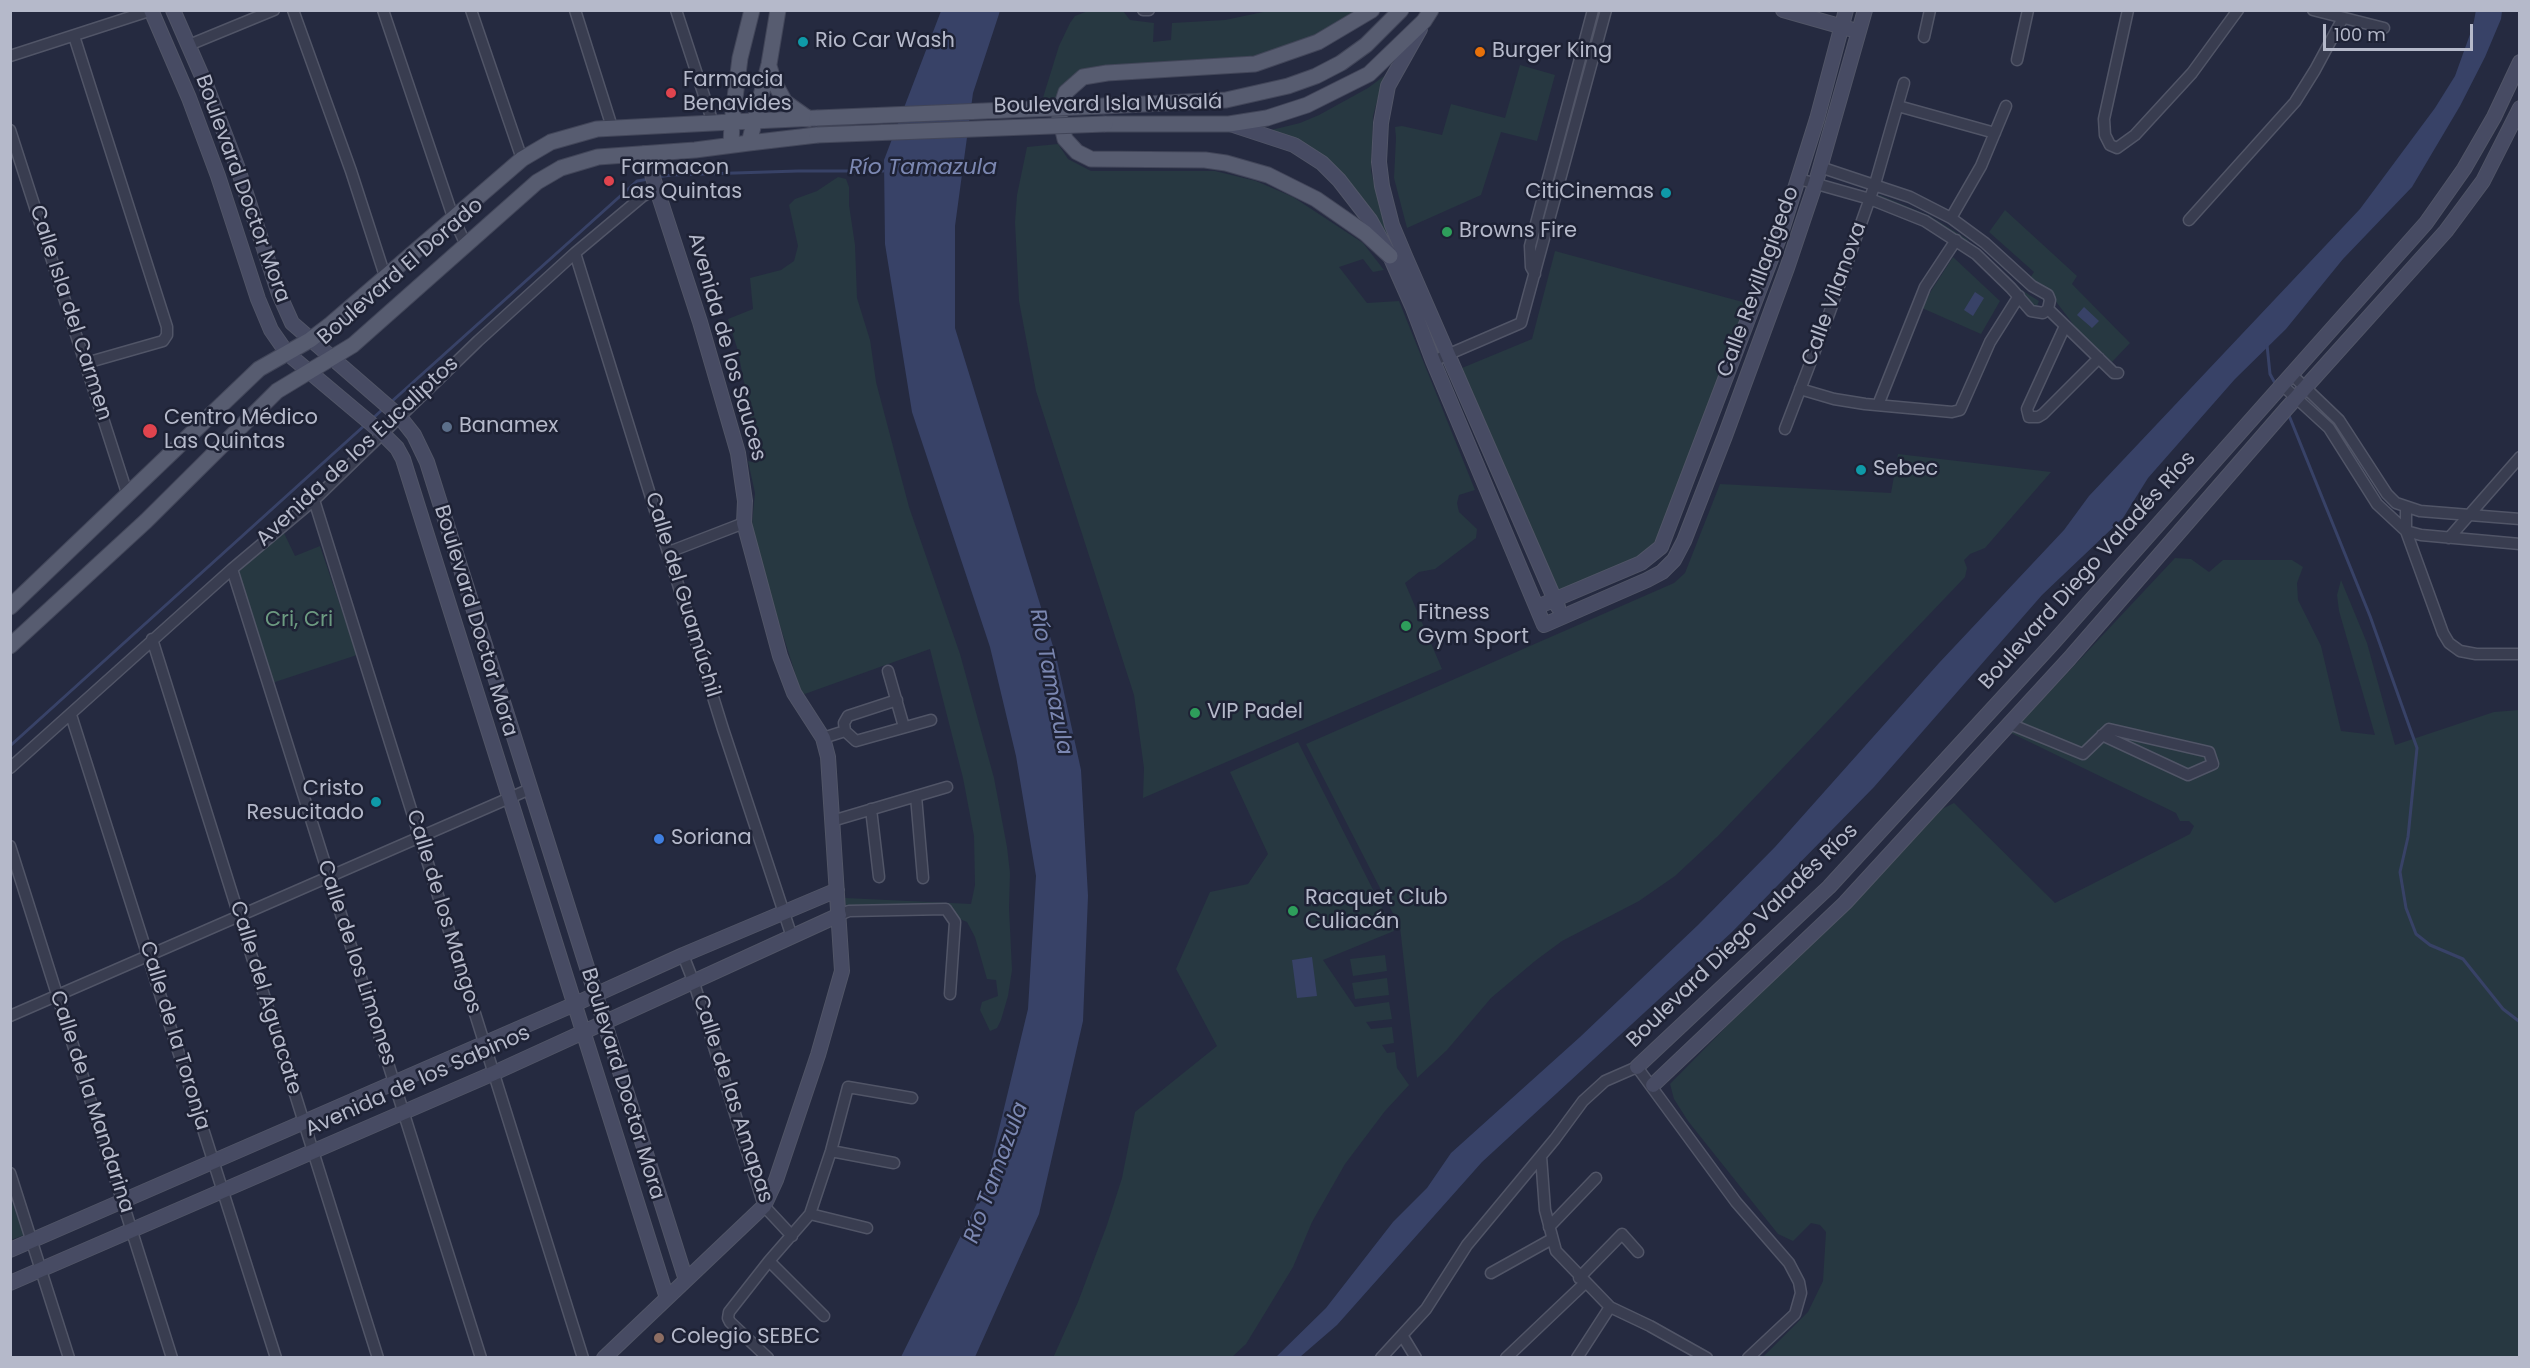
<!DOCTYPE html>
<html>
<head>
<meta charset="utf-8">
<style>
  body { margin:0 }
  #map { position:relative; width:2530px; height:1368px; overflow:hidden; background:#252a40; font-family:Poppins,sans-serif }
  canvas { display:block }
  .frame { position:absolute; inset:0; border:12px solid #b5b9ca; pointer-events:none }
  .scale { position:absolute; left:2323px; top:24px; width:150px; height:27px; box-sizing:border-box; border:3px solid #b5b9ca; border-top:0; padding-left:8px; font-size:18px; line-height:21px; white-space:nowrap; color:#b5b9ca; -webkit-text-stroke:4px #1e2235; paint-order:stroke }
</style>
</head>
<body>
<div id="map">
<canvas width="2530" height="1368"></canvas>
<div class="frame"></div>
<div class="scale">100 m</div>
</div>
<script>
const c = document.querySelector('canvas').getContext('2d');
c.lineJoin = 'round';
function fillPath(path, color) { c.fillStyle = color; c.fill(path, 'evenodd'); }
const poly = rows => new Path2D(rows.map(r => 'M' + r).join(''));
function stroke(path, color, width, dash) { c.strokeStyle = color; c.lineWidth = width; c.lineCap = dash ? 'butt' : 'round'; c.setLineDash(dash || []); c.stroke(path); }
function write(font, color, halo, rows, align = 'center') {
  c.font = font + ' Poppins,sans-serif'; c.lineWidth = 5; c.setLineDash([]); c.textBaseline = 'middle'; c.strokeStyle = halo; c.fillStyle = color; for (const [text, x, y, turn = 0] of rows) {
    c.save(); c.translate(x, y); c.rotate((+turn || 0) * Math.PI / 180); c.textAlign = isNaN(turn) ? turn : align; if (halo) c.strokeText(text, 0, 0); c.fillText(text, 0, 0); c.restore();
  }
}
fillPath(poly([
  [1088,11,1123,11,1130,20,1154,23,1153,42,1171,40,1172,23,1225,20,1268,11,1364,11,1354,18,1270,56,1090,71,1055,105,1041,104,1059,46,1070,23,1075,16],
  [1520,65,1555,75,1537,141,1501,132,1481,195,1407,228,1394,178,1396,138,1395,127,1402,126,1442,135,1451,104,1505,118],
  [1384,76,1373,116,1371,171,1383,221,1410,281,1376,223,1343,179,1259,133,1300,123,1319,115,1368,88],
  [1058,144,1068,159,1091,171,1215,171,1256,181,1293,197,1363,243,1384,270,1373,272,1363,259,1339,267,1367,303,1399,301,1475,490,1459,495,1457,503,1459,512,1477,529,1476,538,1435,569,1419,572,1405,583,1442,669,1143,798,1144,768,1134,695,1036,391,1019,301,1015,222,1017,195,1027,147],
  [838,177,846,179,849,187,849,205,855,245,857,298,870,340,876,382,909,507,960,654,994,778,1007,847,1010,873,1009,908,1012,970,1008,996,1001,1020,997,1028,990,1031,980,1010,982,1002,998,996,996,980,987,979,975,937,967,922,948,914,846,908,845,898,971,904,975,885,974,836,963,778,930,649,802,695,751,534,755,493,748,461,752,462,758,456,738,351,728,319,753,309,750,278,781,270,794,261,798,246,789,205,795,199,817,191],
  [1880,195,1930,216,1967,239,1973,247,1912,210,1880,197,1878,196],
  [2005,210,2077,276,2072,284,2130,343,2112,362,2076,328,2054,299,2030,278,2034,272,1989,232],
  [1555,251,1750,304,1657,538,1648,553,1560,595,1462,368,1532,339],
  [1953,257,2000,301,1981,334,1922,308,1931,291],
  [1986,258,1989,258,2023,291,2039,301,2036,309],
  [1898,454,2051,472,1985,548,1970,554,1964,560,1967,568,1965,577,1718,836,1675,876,1639,901,1562,941,1535,961,1491,998,1447,1050,1417,1078,1400,927,1306,744,1674,583,1685,573,1720,484,1891,493],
  [283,531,295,556,320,546,357,655,272,683,238,572],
  [2175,558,2191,559,2209,572,2223,560,2292,560,2303,567,2297,583,2298,600,2321,646,2341,731,2375,735,2339,611,2337,595,2341,580,2367,643,2395,745,2494,712,2519,710,2519,1357,1763,1357,1808,1312,1823,1281,1826,1232,1820,1225,1811,1223,1793,1241,1778,1234,1688,1121,1674,1099,1670,1084,1938,811,1954,803,2055,903,2190,834,2194,826,2189,821,2180,821,2176,813,2011,733],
  [1298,742,1394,931,1323,960,1355,1007,1389,1002,1392,1019,1366,1022,1371,1029,1392,1027,1394,1043,1382,1045,1387,1053,1395,1052,1397,1068,1409,1085,1385,1111,1345,1164,1312,1222,1293,1267,1246,1344,1232,1357,1053,1358,1078,1302,1107,1225,1122,1178,1135,1112,1217,1046,1176,969,1210,892,1248,884,1268,854,1230,772],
  [1385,955,1387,971,1353,976,1350,959],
  [1387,978,1389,995,1355,999,1352,983],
  [10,1197,24,1235,11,1240,10,1240]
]), '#273841');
fillPath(poly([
  [2476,10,2502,11,2501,19,2485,57,2460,106,2412,187,2343,259,2286,329,2235,379,2148,478,2123,518,2042,595,1874,787,1732,932,1482,1162,1337,1325,1300,1357,1276,1357,1326,1308,1393,1222,1427,1188,1451,1153,1580,1037,1698,925,1775,847,1939,663,2064,530,2089,496,2360,209,2435,108,2455,76,2473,26],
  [941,11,1000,11,973,93,955,226,955,328,1056,656,1081,770,1088,896,1083,1021,1039,1214,975,1357,901,1357,985,1187,1028,1009,1036,876,1016,756,990,647,912,412,885,244,884,160],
  [1975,292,1984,298,1973,316,1964,310],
  [2084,307,2099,321,2092,328,2077,315],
  [1312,957,1317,996,1297,998,1292,960]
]), '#384267');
stroke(poly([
  [656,177,672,175,798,171,883,171],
  [2267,345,2270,374,2276,385],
  [390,403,637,181,649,179],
  [2288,413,2370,616,2417,748,2408,837,2400,872,2406,908,2416,934,2430,945,2463,959,2503,1009,2520,1022],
  [372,419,383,409],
  [10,746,365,425]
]), '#384267', 3);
const street = poly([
  [293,10,351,171,385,276],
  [383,10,453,217,466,245],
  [471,10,522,159],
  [575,10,612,127],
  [676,10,713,123],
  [1143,10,1149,10],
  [2128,10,2104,119,2105,135,2110,145,2117,148,2135,135,2192,73,2238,10],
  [2313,10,2384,28],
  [74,36,167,327,167,335,163,341,86,363],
  [1924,37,1930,10],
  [189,45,274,10],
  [10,56,152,10],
  [2017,60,2028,10],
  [1898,106,1995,133],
  [10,130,128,496],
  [1799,179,1870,199,1925,221,1976,254,2011,288,2031,311,2043,313,2048,309,2050,300,2048,295,2032,286,1985,243,1951,218,1910,197,1820,167],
  [1951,218,1981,166,2006,106],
  [2189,220,2295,102,2315,70,2343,18],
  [575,253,723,729,792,937],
  [1535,274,1531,267,1530,246,1593,10],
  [2048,309,2114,373,2118,373],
  [2065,326,2027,409,2029,417,2038,417,2043,414,2099,358],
  [1433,361,1521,323,1606,10],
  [2291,374,2339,420,2387,494,2396,503,2420,511,2520,519],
  [2281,384,2329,428,2377,504,2406,531,2421,535,2520,544],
  [1800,389,1834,399,1865,404,1952,412,1960,410,1990,342,2019,296],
  [1878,405,1925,287,1956,240],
  [1785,429,1829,314,1875,184,1904,83],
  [314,500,583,1358],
  [2406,508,2406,531,2443,633,2449,643,2460,651,2476,654,2520,654],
  [2449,538,2520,457],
  [669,552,744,523],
  [232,569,481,1358],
  [152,639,378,1358],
  [888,671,904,727],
  [71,715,276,1358],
  [2010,724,2083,754,2109,729,2209,752,2213,764,2188,775,2102,735],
  [845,731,844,723,848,716,897,700],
  [823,738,845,731,856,741,931,720],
  [10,768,232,569,314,500,478,341,575,253,643,196,656,190],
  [916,796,923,878],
  [871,809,879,877],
  [832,821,947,787],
  [10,846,172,1358],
  [839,915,849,911,946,909,955,922,950,994],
  [683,955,694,983,764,1206,792,1236],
  [10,1016,530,789],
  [831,1151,894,1163],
  [1541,1156,1545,1210,1556,1251,1610,1307,1650,1326,1707,1358],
  [10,1173,69,1358],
  [810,1214,867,1228],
  [1549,1227,1596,1178],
  [769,1261,824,1316],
  [1491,1273,1552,1239],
  [1579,1278,1622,1234,1638,1252],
  [1402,1335,1416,1358],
  [768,1358,730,1322,728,1318,729,1312,769,1261,810,1214,831,1151,848,1087,912,1098],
  [1381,1358,1426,1309,1467,1245,1555,1139,1583,1101,1605,1081,1637,1067,1736,1202,1789,1263,1799,1282,1801,1293,1795,1314,1748,1358],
  [1506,1358,1585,1283],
  [1577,1358,1610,1307]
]);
const secondary = poly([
  [151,10,189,98,218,176,258,299,271,330,287,353,381,432,397,448,403,459,667,1298],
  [173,10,208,90,237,166,279,294,292,323,399,416,414,435,427,462,686,1280],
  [1783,10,1850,29],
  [1420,29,1388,86,1381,123,1379,162,1382,186,1392,225,1405,256,1558,607],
  [1230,124,1294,145,1322,163,1339,180,1370,220,1390,256,1413,308,1433,361,1544,625,1647,580,1662,572,1674,560,1684,541,1725,436,1787,268,1816,182,1865,10],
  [1537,607,1641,563,1661,547,1781,233,1817,119,1846,10],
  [1637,1067,1829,887,2052,644,2426,223,2464,169,2494,117,2520,62],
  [1653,1085,1845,903,2069,659,2287,408,2446,231,2483,181,2520,108],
  [10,1250,575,1004,683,955,837,890],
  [10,1283,494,1073,839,915],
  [604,1358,764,1206,776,1180,818,1055,842,971,828,757,823,738,794,693,780,656,744,523,745,501,738,453,700,322,645,153]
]);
const primary = poly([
  [1372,10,1318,42,1255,64,1107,73,1083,77,1066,92,1059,114,1065,139,1077,152,1091,159,1205,160,1226,163,1268,175,1316,199,1365,233,1390,256],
  [769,66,774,82,785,102,809,119],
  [1104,106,1226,100,1288,86,1316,76,1341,63,1366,45,1401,10],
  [1105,124,1229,124,1267,118,1307,105,1369,74,1424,21,1431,10],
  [749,143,817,135],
  [731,145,732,122,817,118],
  [10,607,259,369,310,340,331,324,522,159,551,142,597,129,732,122,740,58,752,10],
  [10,646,146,521,277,391,353,345,537,182,561,168,598,157,695,150,749,143,769,64,778,10]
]);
stroke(street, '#515567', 13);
stroke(secondary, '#515567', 16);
stroke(primary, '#424659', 17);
stroke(street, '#393d50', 10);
stroke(secondary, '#474b63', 14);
stroke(primary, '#575c70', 15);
const primaryBridge = poly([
  [817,118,1104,106],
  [817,135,1105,124]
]);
stroke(primaryBridge, '#424659', 17, []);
stroke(primaryBridge, '#575c70', 15);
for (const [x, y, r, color] of [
  [803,42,6,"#0f9aa8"],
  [1480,52,6,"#e8710a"],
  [671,93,6,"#e0444e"],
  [609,181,6,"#e0444e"],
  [1666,193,6,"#0f9aa8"],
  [1447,232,6,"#2e9e5b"],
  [447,427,6,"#5c6f8a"],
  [150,431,8,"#e0444e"],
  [1861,470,6,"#0f9aa8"],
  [1406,626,6,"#2e9e5b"],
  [1195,713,6,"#2e9e5b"],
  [376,802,6,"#0f9aa8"],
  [659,839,6,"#3f7fe0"],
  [1293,911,6,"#2e9e5b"],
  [659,1338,6,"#8d6e63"]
]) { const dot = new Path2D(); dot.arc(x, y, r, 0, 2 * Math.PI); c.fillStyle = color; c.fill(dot); stroke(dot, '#1e2235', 2); }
write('21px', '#b5b9ca', '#1e2235', [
  ["Rio Car Wash",815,42],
  ["Burger King",1492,52],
  ["Farmacia",683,81],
  ["Benavides",683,105],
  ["Farmacon",621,169],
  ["Las Quintas",621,193],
  ["CitiCinemas",1654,193,"right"],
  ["Browns Fire",1459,232],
  ["Centro Médico",164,419],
  ["Las Quintas",164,443],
  ["Banamex",459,427],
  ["Sebec",1873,470],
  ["Fitness",1418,614],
  ["Gym Sport",1418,638],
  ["VIP Padel",1207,713],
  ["Cristo",364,790,"right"],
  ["Resucitado",364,814,"right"],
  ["Soriana",671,839],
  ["Racquet Club",1305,899],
  ["Culiacán",1305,923],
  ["Colegio SEBEC",671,1338]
], 'left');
write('21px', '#b5b9ca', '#1e2235', [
  ["Boulevard Isla Musalá",1108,105,-1],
  ["Boulevard Doctor Mora",242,189,70],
  ["Boulevard El Dorado",401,272,-41],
  ["Calle Revillagigedo",1759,282,-70],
  ["Calle Vilanova",1835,294,-70],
  ["Calle Isla del Carmen",70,313,72],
  ["Avenida de los Sauces",726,347,74],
  ["Avenida de los Eucaliptos",358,452,-43],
  ["Boulevard Diego Valadés Ríos",2088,571,-48],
  ["Calle del Guamúchil",682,595,73],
  ["Boulevard Doctor Mora",475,621,73],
  ["Calle de los Mangos",443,912,73],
  ["Boulevard Diego Valadés Ríos",1743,936,-44],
  ["Calle de los Limones",356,963,72],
  ["Calle del Aguacate",265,998,73],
  ["Calle de la Toronja",174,1036,73],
  ["Avenida de los Sabinos",418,1082,-24],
  ["Boulevard Doctor Mora",622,1084,73],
  ["Calle de las Amapas",732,1099,72],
  ["Calle de la Mandarina",91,1102,72]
]);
write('21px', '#6c9b81', '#1e2235', [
  ["Cri, Cri",299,621]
]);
write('italic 22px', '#7c88b2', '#1e2235', [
  ["Río Tamazula",923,168],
  ["Río Tamazula",1050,682,79],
  ["Río Tamazula",997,1173,-70]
]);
</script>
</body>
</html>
